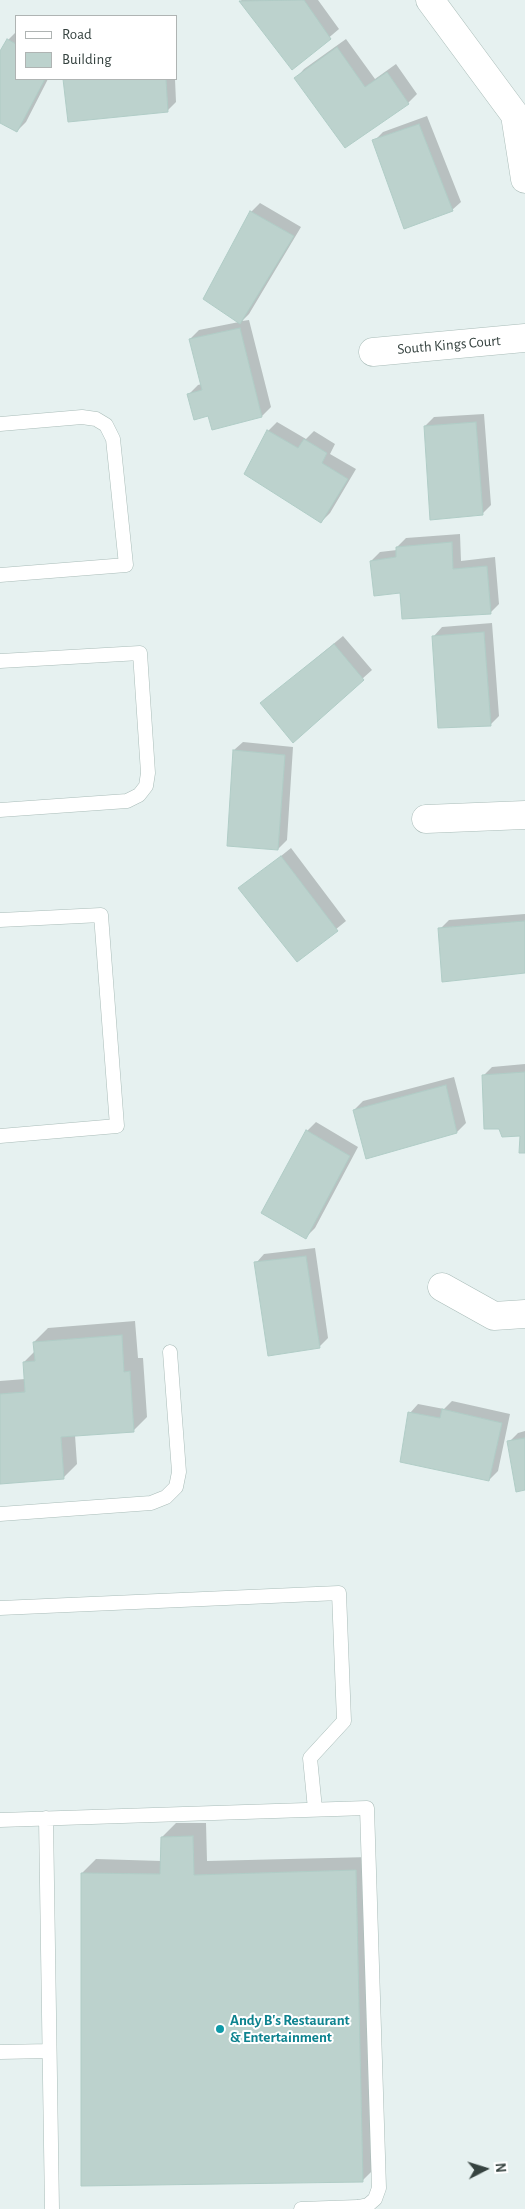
<!DOCTYPE html>
<html>
<head>
<meta charset="utf-8">
<style>
  body { margin:0 }
  #map { position:relative; width:525px; height:2209px; overflow:hidden; background:#e6f1f0; font-family:"Alegreya Sans",sans-serif }
  canvas { display:block }
  .legend { position:absolute; left:15px; top:15px; width:162px; height:65px; box-sizing:border-box; background:#fff; border:1px solid #afb4b3; margin:0; padding:6px 9px; list-style:none; font-size:15px; color:#364340 }
  .legend li { display:flex; align-items:center; gap:10px; height:25px }
  .legend b { width:25px; border:1px solid #afb4b3 }
  .north { position:absolute; left:460px; top:2144px; width:50px; height:50px; -webkit-text-stroke:4px #fff; paint-order:stroke; rotate:85deg; font-size:14px; font-weight:700; line-height:20px; text-align:center; color:#364340 }
  .north::after { content:''; display:block; margin:auto; width:18px; height:22px; background:#364340; clip-path:polygon(50% 0,100% 100%,50% 72%,0 100%) }
</style>
</head>
<body>
<div id="map">
<canvas width="525" height="2209"></canvas>
<ul class="legend">
<li><b style="height:6px;background:#fff"></b>Road</li>
<li><b style="height:14px;background:#bcd2cd"></b>Building</li>
</ul>
<div class="north">N</div>
</div>
<script>
const c = document.querySelector('canvas').getContext('2d');
c.lineJoin = 'round';
function fillPath(path, color) { c.fillStyle = color; c.fill(path, 'evenodd'); }
const poly = rows => new Path2D(rows.map(r => 'M' + r).join(''));
function stroke(path, color, width, dash) { c.strokeStyle = color; c.lineWidth = width; c.lineCap = dash ? 'butt' : 'round'; c.setLineDash(dash || []); c.stroke(path); }
function write(font, color, halo, rows, align = 'center') {
  c.font = font + ' "Alegreya Sans",sans-serif'; c.lineWidth = 4; c.setLineDash([]); c.textBaseline = 'middle'; c.strokeStyle = halo; c.fillStyle = color; for (const [text, x, y, turn = 0] of rows) {
    c.save(); c.translate(x, y); c.rotate((+turn || 0) * Math.PI / 180); c.textAlign = isNaN(turn) ? turn : align; if (halo) c.strokeText(text, 0, 0); c.fillText(text, 0, 0); c.restore();
  }
}
fillPath(poly([
  [241,0,318,0,339,29,292,69],
  [16,32,16,79,48,79,26,122,17,131,0,122,0,54,8,40],
  [346,39,375,79,396,64,417,94,408,103,296,78,304,69],
  [64,79,175,79,176,102,167,111,70,121],
  [427,116,461,202,452,210,374,141,383,132],
  [260,203,301,227,249,314,242,321,249,320,271,407,262,416,209,415,189,394,198,385,202,384,190,339,199,330,239,322,251,212],
  [484,414,491,505,482,514,425,426,434,417],
  [277,422,306,439,314,431,335,444,330,454,356,469,330,513,321,522,245,473,268,431],
  [460,534,461,561,495,557,499,604,490,613,402,592,371,561,380,552,397,550,397,547,406,538],
  [492,623,499,716,490,725,434,636,442,627],
  [343,636,372,670,293,741,262,703],
  [243,742,293,747,287,840,278,849,234,750],
  [291,848,346,921,297,961,240,889],
  [525,914,525,972,440,929,449,920],
  [525,1064,525,1152,521,1134,483,1076,492,1067],
  [454,1077,466,1123,457,1132,367,1157,354,1110,363,1101],
  [316,1122,358,1147,315,1228,306,1237,263,1212,307,1131],
  [315,1248,328,1338,319,1347,256,1263,264,1254],
  [135,1321,138,1358,143,1358,147,1417,133,1431,75,1435,77,1464,63,1478,0,1483,0,1381,25,1379,24,1362,35,1351,34,1342,48,1328],
  [452,1401,510,1414,498,1471,489,1480,410,1413,418,1404,444,1409],
  [525,1431,525,1489,509,1442,518,1433],
  [176,1823,206,1823,207,1861,370,1857,376,2167,362,2181,82,1873,96,1859,162,1861,162,1837]
]), '#0003');
const building = poly([
  [304,0,331,39,292,70,239,1,304,0],
  [7,39,16,44,16,79,45,79,17,132,0,123,0,51,7,39],
  [337,47,365,87,387,72,409,104,345,148,294,78,337,47],
  [63,79,166,79,168,112,68,122,63,79],
  [419,124,453,211,404,229,372,140,419,124],
  [250,211,294,236,240,324,203,299,250,211],
  [240,328,262,417,212,430,208,416,194,420,187,394,202,390,189,339,240,328],
  [476,422,483,515,430,520,424,426,476,422],
  [267,430,298,448,304,439,327,453,322,463,348,479,321,523,244,474,267,430],
  [452,542,453,569,487,566,491,614,402,619,400,593,374,596,370,561,396,557,396,547,452,542],
  [484,632,491,726,438,728,432,636,484,632],
  [334,644,364,680,293,743,260,703,334,644],
  [233,750,285,755,278,850,227,846,233,750],
  [281,856,338,931,297,962,238,888,281,856],
  [525,921,525,973,442,982,438,928,525,921],
  [525,1072,525,1153,519,1153,520,1136,502,1137,499,1129,484,1129,482,1075,525,1072],
  [446,1085,457,1133,366,1159,353,1110,446,1085],
  [306,1130,350,1156,306,1239,261,1213,306,1130],
  [306,1256,320,1348,268,1356,254,1262,306,1256],
  [122,1335,124,1372,130,1371,134,1432,61,1437,64,1479,0,1484,0,1394,25,1392,23,1362,35,1361,33,1342,122,1335],
  [442,1409,502,1423,489,1481,400,1462,408,1412,440,1418,442,1409],
  [525,1438,525,1490,516,1492,507,1441,525,1438],
  [193,1836,194,1875,356,1870,363,2182,81,2186,81,1873,160,1874,161,1837,193,1836]
]);
fillPath(building, '#bcd2cd');
stroke(building, '#b0ccc6', 1);
const lane = poly([
  [0,424,82,417,96,419,106,425,113,439,126,565,0,575],
  [0,661,140,653,148,773,146,786,139,795,127,801,0,810],
  [0,920,101,915,117,1126,0,1136],
  [0,1514,151,1503,166,1497,176,1487,179,1472,170,1352],
  [0,1608,339,1593,344,1721,310,1758,315,1809],
  [46,1818,52,2209],
  [0,1820,367,1808,379,2188,375,2199,368,2205,358,2207,301,2209],
  [0,2052,49,2051]
]);
const street = poly([
  [430,0,515,115,525,179],
  [373,352,525,338],
  [426,819,525,815],
  [442,1287,494,1316,525,1314]
]);
stroke(lane, '#a9bcb8', 15);
stroke(street, '#a9bcb8', 29);
stroke(lane, '#fff', 14);
stroke(street, '#fff', 28);
for (const [x, y, r, color] of [
  [220,2029,5,"#0f9aa8"]
]) { const dot = new Path2D(); dot.arc(x, y, r, 0, 2 * Math.PI); c.fillStyle = color; c.fill(dot); stroke(dot, '#fff', 2); }
write('15px', '#364340', '#fff', [
  ["South Kings Court",449,345,-5]
]);
write('bold 15px', '#0d838f', '#fff', [
  ["Andy B's Restaurant",230,2020],
  ["& Entertainment",230,2037]
], 'left');
</script>
</body>
</html>
